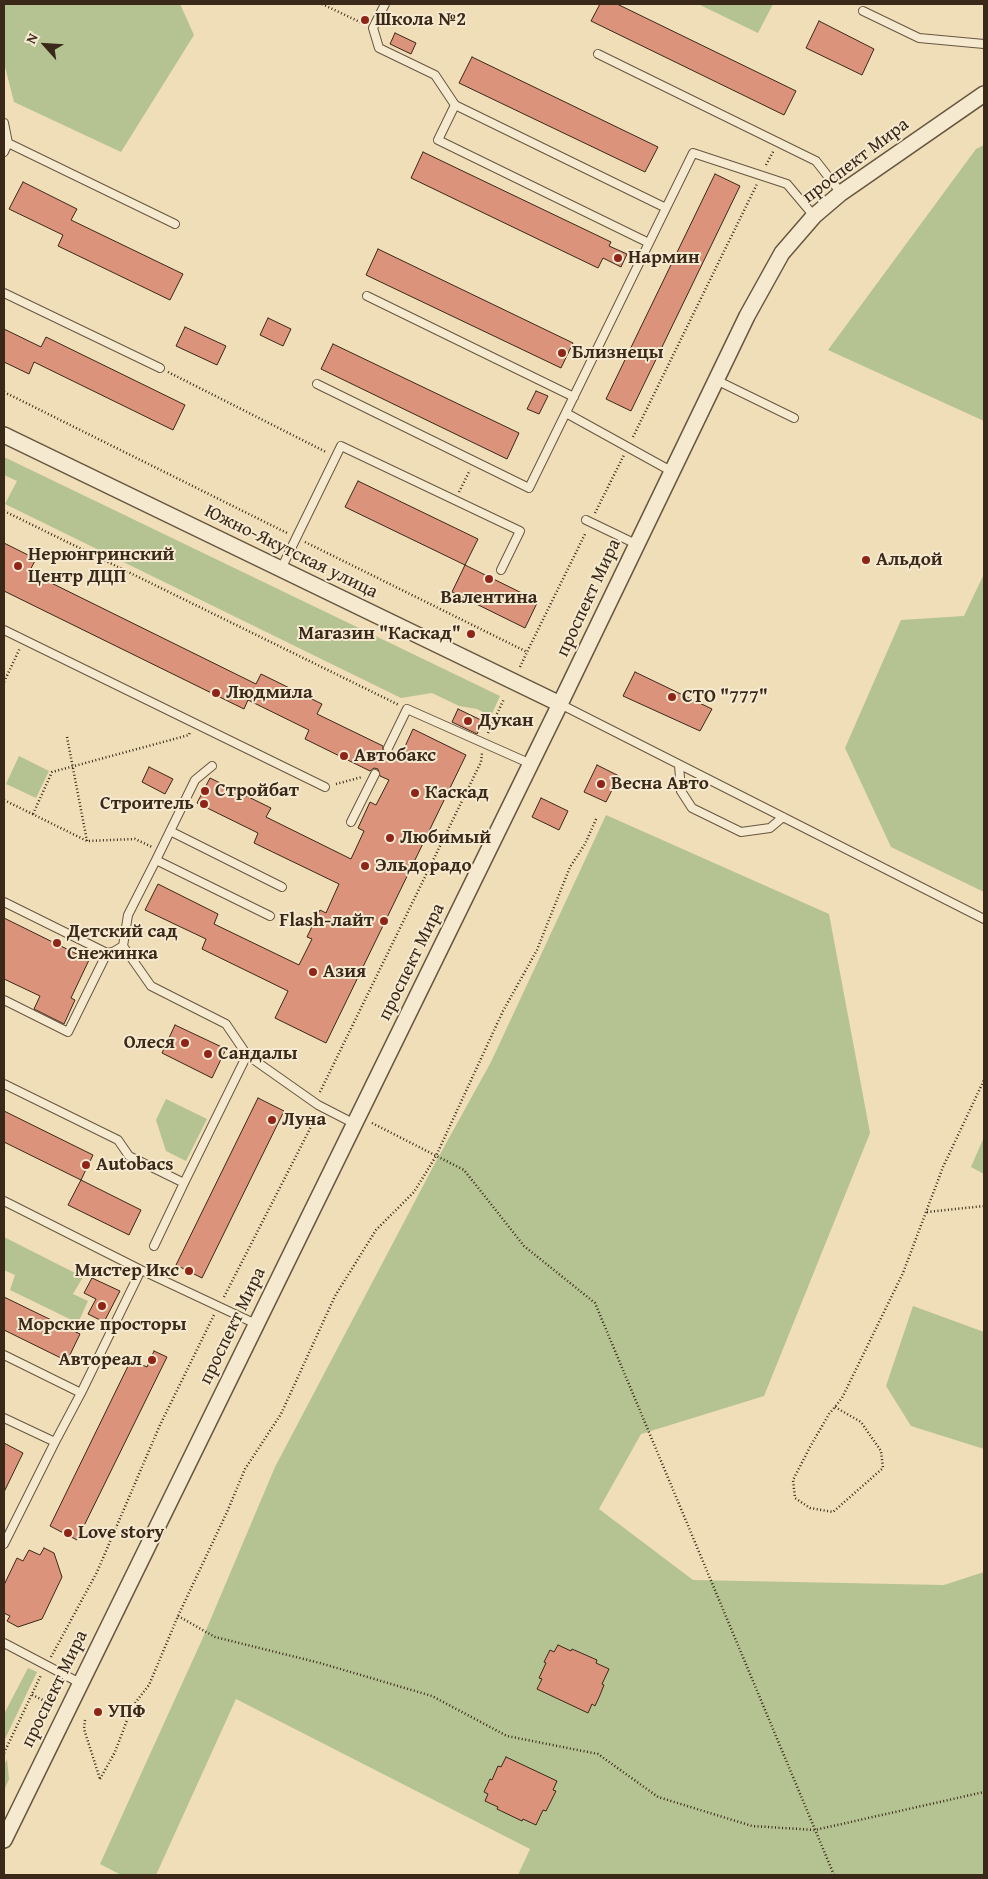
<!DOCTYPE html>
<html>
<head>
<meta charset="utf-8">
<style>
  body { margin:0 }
  #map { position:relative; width:988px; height:1879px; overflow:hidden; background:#efdeb7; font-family:"Gentium Book Plus",serif }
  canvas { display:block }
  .frame { position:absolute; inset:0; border:5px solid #3a2819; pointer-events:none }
  .north { position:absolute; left:20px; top:20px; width:50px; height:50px; -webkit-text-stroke:4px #f5ead0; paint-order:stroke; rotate:296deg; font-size:14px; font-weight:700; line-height:20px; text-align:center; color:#3a2819 }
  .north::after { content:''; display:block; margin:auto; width:18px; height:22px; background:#3a2819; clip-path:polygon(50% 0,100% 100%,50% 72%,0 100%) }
</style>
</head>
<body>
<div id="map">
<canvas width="988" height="1879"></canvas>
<div class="frame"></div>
<div class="north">N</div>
</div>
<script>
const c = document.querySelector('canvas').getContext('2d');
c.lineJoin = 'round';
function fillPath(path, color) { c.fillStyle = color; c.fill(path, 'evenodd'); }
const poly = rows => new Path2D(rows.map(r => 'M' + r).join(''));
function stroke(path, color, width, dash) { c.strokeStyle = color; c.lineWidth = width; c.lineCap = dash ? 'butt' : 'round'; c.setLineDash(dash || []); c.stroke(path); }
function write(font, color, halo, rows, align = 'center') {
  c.font = font + ' "Gentium Book Plus",serif'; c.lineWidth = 4; c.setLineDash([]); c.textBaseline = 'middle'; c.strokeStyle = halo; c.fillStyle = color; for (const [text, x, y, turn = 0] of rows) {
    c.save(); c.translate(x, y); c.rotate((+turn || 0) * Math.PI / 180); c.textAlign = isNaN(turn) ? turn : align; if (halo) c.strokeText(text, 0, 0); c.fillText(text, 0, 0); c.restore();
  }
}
fillPath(poly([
  [4,4,180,4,194,35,121,152,14,102,4,63],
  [698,4,773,4,758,33],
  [984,145,984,421,828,350,976,149],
  [4,457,500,696,491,716,477,709,459,706,432,693,401,698,5,504,17,481,4,475],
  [984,574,984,892,891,847,845,748,901,620,964,616],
  [19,756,49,771,36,798,6,784],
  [606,815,829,914,870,1133,764,1396,641,1434,599,1509,693,1580,944,1585,984,1572,984,1875,518,1875,530,1849,236,1699,156,1875,121,1875,100,1864,201,1642,275,1467,433,1167,491,1062],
  [166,1099,207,1119,186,1161,166,1151,156,1120],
  [984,1137,984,1174,971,1167],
  [4,1237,83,1277,73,1294,88,1301,78,1323,10,1290,15,1275,4,1270],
  [913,1306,984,1332,984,1449,911,1426,886,1386],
  [28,1668,37,1672,4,1741,4,1714],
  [7,1759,9,1779,4,1791,4,1765]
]), '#b5c292');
const building = poly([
  [600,4,617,4,796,91,784,115,591,21,600,4],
  [819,21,874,49,862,75,806,48,819,21],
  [395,33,416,43,411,54,390,44,395,33],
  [472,57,658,147,645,172,459,83,472,57],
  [423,152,611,242,609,246,627,254,621,267,603,258,598,268,411,178,423,152],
  [715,174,740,186,631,411,606,399,715,174],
  [23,182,77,209,71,220,183,274,170,300,58,246,63,235,9,209,23,182],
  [378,249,573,343,561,368,366,275,378,249],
  [268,318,291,329,283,346,260,335,268,318],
  [185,327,226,346,217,365,176,346,185,327],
  [4,329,41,347,46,337,185,405,173,430,34,362,29,374,4,362,4,329],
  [333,344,519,433,507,459,321,369,333,344],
  [536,391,548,396,539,414,527,409,536,391],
  [358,481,478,539,465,565,345,507,358,481],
  [4,543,36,559,29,572,256,684,261,674,322,704,317,714,383,746,383,751,386,753,393,751,401,755,413,729,466,755,326,1043,275,1018,288,991,202,949,206,939,145,910,158,884,218,914,214,924,299,965,312,939,307,937,320,910,326,913,339,884,254,843,258,833,197,803,210,778,271,808,266,817,351,859,364,831,358,828,370,802,376,805,389,780,380,776,378,769,374,768,370,771,305,739,309,730,248,700,244,709,4,591,4,543],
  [465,565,538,601,525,628,452,592,465,565],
  [635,672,712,709,700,731,623,696,635,672],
  [458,709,483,721,477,734,452,722,458,709],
  [597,765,619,776,606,802,584,792,597,765],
  [149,767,173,779,165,794,142,782,149,767],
  [541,798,568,811,559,830,532,817,541,798],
  [4,918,89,960,71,998,75,1000,64,1024,34,1009,40,996,4,979,4,918],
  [175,1025,226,1049,212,1078,162,1053,175,1025],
  [258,1098,284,1111,202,1278,176,1265,258,1098],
  [4,1111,93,1155,81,1180,4,1142,4,1111],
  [81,1180,141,1210,129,1235,68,1205,81,1180],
  [92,1278,120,1291,104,1322,88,1314,96,1299,84,1293,92,1278],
  [4,1297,80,1334,67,1361,4,1330,4,1297],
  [154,1351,167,1357,77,1540,50,1526,131,1360,147,1367,154,1351],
  [4,1443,23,1453,4,1492,4,1443],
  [44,1548,54,1553,62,1577,42,1619,18,1627,7,1621,10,1616,4,1613,4,1585,17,1558,23,1561,29,1550,40,1555,44,1548],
  [558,1645,571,1651,572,1649,597,1660,596,1663,609,1669,602,1684,604,1685,600,1695,595,1706,592,1704,588,1713,537,1689,542,1679,539,1678,546,1663,544,1662,550,1650,554,1652,558,1645],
  [506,1757,557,1781,553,1790,556,1791,546,1811,543,1810,536,1825,523,1819,522,1821,497,1809,498,1807,485,1801,488,1794,484,1792,490,1779,492,1780,498,1766,501,1767,506,1757]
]);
fillPath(building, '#dc937b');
stroke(building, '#3a2819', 1);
const service = poly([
  [385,4,373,28,379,48,435,75,455,105],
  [863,11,919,38,984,44],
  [598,54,816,161,841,193],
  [4,123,8,143],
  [4,152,8,143,175,224],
  [649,243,438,140,455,105,666,208],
  [4,293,160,368],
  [367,296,574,397],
  [716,380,794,418],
  [317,384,529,488,693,153,787,184,814,216],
  [566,413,671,471],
  [586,520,636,544],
  [281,569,341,446,520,531,501,570],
  [4,630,325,787],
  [560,704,984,919],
  [388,748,407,709,531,764],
  [679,765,681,791,692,808,741,832,770,828,783,817],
  [351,822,375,774],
  [170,831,282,887],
  [156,860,195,780,212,766],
  [4,902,107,953,113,952,123,946],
  [4,1000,68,1032,107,953],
  [247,1055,226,1024,151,986,123,946,128,915,156,860,270,916],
  [4,1084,118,1140,129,1156,184,1183,247,1055,318,1105,355,1124],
  [4,1201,141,1270,256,1324],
  [154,1246,184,1183],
  [4,1355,81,1393,141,1270],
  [4,1418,55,1442,4,1544],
  [55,1442,81,1393],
  [4,1643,80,1683]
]);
const minor = poly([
  [4,435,560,704],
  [4,1840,560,704,747,316,782,253,814,216,841,193,984,94]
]);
stroke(service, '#675640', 10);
stroke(minor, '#675640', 18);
stroke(poly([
  [322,4,364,24],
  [766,165,774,150],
  [168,372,326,452],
  [4,392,287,533],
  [633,437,757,184],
  [459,492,470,470],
  [4,511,399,705],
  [595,513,624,455],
  [305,542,527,652,586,532],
  [520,667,527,652],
  [4,682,20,648],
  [488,733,504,699],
  [67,737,87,841],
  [336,784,362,777],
  [4,800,87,841,135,839,152,847],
  [33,814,52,772,189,735,190,732],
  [320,1092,481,762,482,753],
  [372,1123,464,1170,524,1246,595,1303,834,1875],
  [927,1212,984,1206],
  [224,1297,317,1115],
  [835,1407,861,1422,881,1451,883,1468,833,1512,810,1508,795,1498,793,1480,810,1447,829,1414,835,1407,842,1398,903,1273,943,1167,984,1080],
  [178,1616,215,1637,320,1663,432,1696,507,1736,598,1754,658,1797,752,1826,815,1830,984,1792],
  [51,1657,97,1572,160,1425,214,1315],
  [32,1695,49,1703],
  [85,1720,84,1729,100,1779],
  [4,1753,41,1675],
  [100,1779,115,1752,132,1707,149,1685,178,1616,227,1512,245,1469,281,1414,335,1296,376,1230,414,1192,436,1156,503,1011,537,950,570,867,585,844,597,817]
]), '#3a2819', 2.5, [1, 2.5]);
stroke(service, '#f5ead0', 8);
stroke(minor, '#f5ead0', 15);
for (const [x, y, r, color] of [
  [365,20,5,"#8f2418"],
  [618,258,5,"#8f2418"],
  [562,353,5,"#8f2418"],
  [866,560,5,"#8f2418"],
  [18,566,5,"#8f2418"],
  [489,579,5,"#8f2418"],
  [471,634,5,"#8f2418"],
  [216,693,5,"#8f2418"],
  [672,697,5,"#8f2418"],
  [468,721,5,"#8f2418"],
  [344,756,5,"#8f2418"],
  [601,784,5,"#8f2418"],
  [205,791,5,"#8f2418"],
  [415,793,5,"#8f2418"],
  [204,804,5,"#8f2418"],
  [390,838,5,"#8f2418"],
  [365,866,5,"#8f2418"],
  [384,921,5,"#8f2418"],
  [57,943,5,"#8f2418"],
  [313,972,5,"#8f2418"],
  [185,1043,5,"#8f2418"],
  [208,1054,5,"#8f2418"],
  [272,1120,5,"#8f2418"],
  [86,1165,5,"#8f2418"],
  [189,1271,5,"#8f2418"],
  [102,1306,5,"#8f2418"],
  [152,1360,5,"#8f2418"],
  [68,1533,5,"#8f2418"],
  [98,1712,5,"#8f2418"]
]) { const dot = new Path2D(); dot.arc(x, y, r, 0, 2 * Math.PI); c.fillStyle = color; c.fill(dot); stroke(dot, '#f5ead0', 2); }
write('bold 19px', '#3a2819', '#f5ead0', [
  ["Школа №2",375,20],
  ["Нармин",628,258],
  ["Близнецы",572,353],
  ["Нерюнгринский",28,555],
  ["Центр ДЦП",28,577],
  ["Альдой",876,560],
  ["Валентина",489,598,"center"],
  ["Магазин \"Каскад\"",461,634,"right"],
  ["Людмила",226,693],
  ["СТО \"777\"",682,697],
  ["Дукан",478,721],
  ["Автобакс",354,756],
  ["Весна Авто",611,784],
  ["Стройбат",215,791],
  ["Каскад",425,793],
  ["Строитель",194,804,"right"],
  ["Любимый",400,838],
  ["Эльдорадо",375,866],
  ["Flash-лайт",374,921,"right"],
  ["Детский сад",67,932],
  ["Снежинка",67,954],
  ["Азия",323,972],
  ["Олеся",175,1043,"right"],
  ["Сандалы",218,1054],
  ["Луна",282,1120],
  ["Autobacs",96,1165],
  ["Мистер Икс",179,1271,"right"],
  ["Морские просторы",102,1325,"center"],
  ["Автореал",142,1360,"right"],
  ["Love story",78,1533],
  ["УПФ",108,1712]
], 'left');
write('19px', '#3a2819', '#f5ead0', [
  ["проспект Мира",856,161,-37],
  ["Южно-Якутская улица",291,552,26],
  ["проспект Мира",589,598,-65],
  ["проспект Мира",412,962,-64],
  ["проспект Мира",233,1326,-64],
  ["проспект Мира",55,1689,-64]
]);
</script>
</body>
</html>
